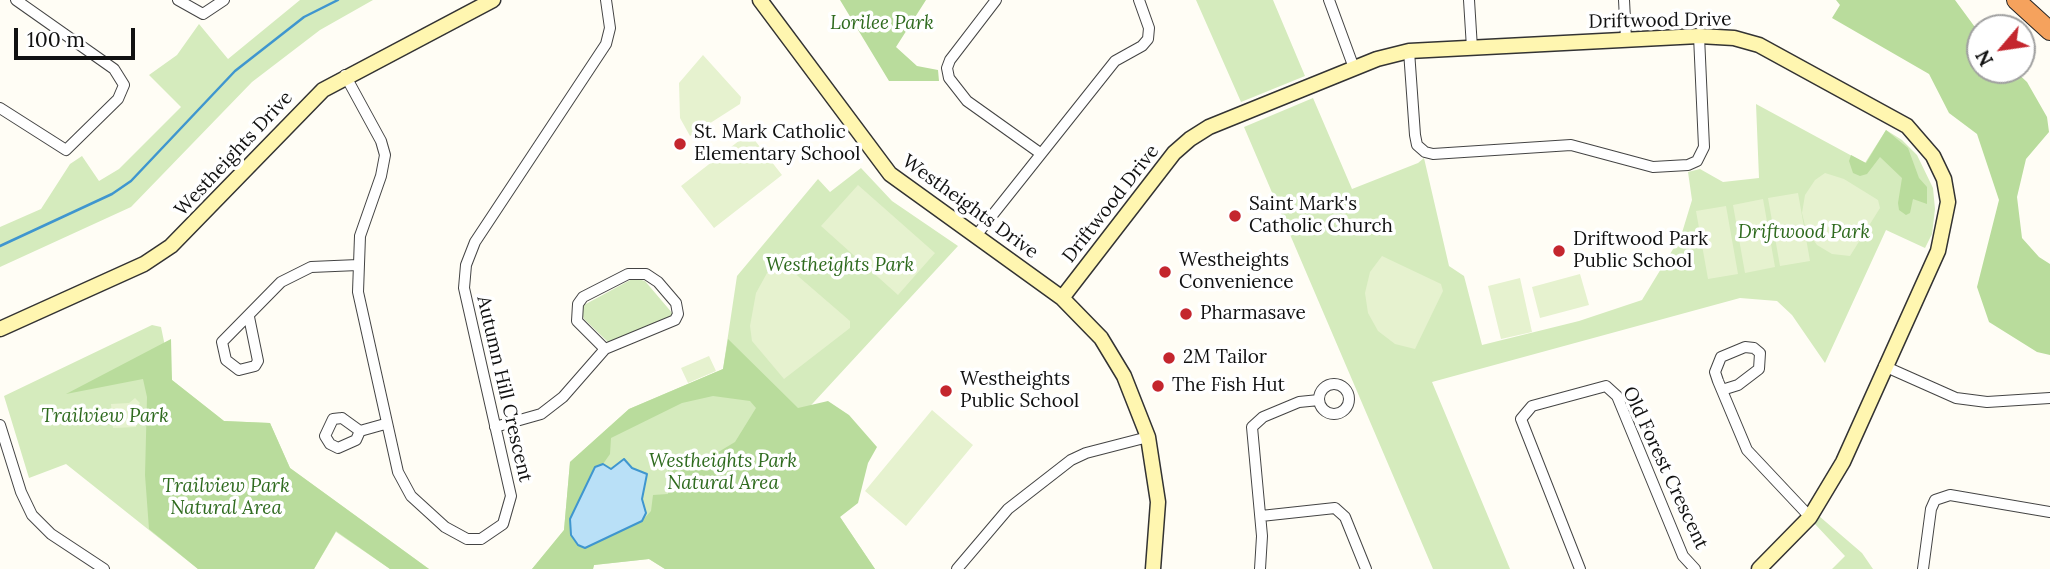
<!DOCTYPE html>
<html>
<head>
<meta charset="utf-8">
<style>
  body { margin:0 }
  #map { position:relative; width:2050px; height:569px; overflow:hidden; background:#fffdf5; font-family:Lora,serif }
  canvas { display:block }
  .north { position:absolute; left:1966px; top:14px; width:70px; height:70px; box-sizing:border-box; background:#fff; border:2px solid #a0a0a0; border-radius:50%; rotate:241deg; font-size:19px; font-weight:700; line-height:28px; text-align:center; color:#111 }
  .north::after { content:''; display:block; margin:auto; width:24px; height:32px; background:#c4262e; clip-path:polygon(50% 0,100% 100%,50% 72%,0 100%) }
  .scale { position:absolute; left:14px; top:28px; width:121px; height:32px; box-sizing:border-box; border:4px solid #111; border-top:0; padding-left:9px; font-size:21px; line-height:24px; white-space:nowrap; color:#111; -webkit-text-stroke:5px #fff; paint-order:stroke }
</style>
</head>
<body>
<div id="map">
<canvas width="2050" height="569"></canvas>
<div class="north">N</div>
<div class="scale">100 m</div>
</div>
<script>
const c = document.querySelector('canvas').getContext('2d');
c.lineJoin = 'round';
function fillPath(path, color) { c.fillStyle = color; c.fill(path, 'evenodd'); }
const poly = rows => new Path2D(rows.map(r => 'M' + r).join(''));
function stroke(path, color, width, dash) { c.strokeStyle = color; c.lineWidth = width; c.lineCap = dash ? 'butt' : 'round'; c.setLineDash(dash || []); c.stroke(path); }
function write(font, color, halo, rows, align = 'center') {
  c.font = font + ' Lora,serif'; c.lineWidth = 7; c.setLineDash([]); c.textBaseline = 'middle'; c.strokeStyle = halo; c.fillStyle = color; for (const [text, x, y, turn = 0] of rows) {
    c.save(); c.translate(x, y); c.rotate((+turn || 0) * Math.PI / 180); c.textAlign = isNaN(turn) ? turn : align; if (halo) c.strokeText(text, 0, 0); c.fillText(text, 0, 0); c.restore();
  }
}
fillPath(poly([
  [300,0,373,0,320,30,252,82,131,207,0,267,0,227,41,209,70,164,82,156,99,181,119,169,181,107,149,75,177,55,199,24,228,59],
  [1196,0,1273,0,1305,76,1241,102],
  [1313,98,1352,189,1418,163,1424,158,1449,266,1464,276,1482,345,1579,321,1642,300,1681,236,1692,200,1688,172,1700,169,1723,182,1759,178,1756,104,1865,163,1886,130,1902,140,1917,155,1933,188,1935,209,1932,234,1925,248,1886,230,1825,363,1792,315,1777,301,1740,298,1432,382,1510,569,1433,569,1244,127],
  [861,168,892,201,958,246,802,415,840,517,875,569,665,569,649,559,594,565,593,569,532,569,564,530,570,462,629,409,723,369,737,276,818,179,830,192],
  [634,278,645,281,673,314,670,319,613,343,608,342,584,319,581,311,584,305],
  [152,325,161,327,172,380,224,421,270,423,290,468,429,569,390,569,336,532,314,569,198,569,66,464,29,478,4,396],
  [1819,516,1862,553,1873,569,1832,569,1845,556,1814,523]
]), '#d5ebbd');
fillPath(poly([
  [840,0,926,0,896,47,917,66,938,70,939,81,889,81],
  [1836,0,1955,0,1980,34,1980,70,2014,70,2027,82,2047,117,2049,132,2026,159,2017,197,2022,238,2039,257,2050,264,2050,355,2037,352,1989,322,1977,287,1999,200,1977,134,1949,113,1929,74,1832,18,1840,5],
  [1886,130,1908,148,1919,178,1927,187,1927,204,1913,199,1910,213,1906,215,1899,210,1898,203,1902,178,1880,157,1867,174,1860,176,1853,173,1849,161,1851,155,1866,163],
  [171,339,172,380,224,421,270,423,290,468,429,569,390,569,336,531,314,569,198,569,149,529,145,475,147,397,143,379,66,394],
  [728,339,798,408,828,401,849,415,877,447,868,463,858,503,840,517,875,569,665,569,649,559,594,565,593,569,532,569,564,530,570,462,629,409,723,369],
  [713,396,750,401,756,408,735,442,710,457,668,457,668,494,653,495,651,511,642,521,584,548,595,467,603,464,610,454,611,438,682,403]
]), '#b9dc9c');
fillPath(poly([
  [703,55,741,97,740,104,690,136,680,118,679,83],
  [749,133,782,175,714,228,681,186],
  [1825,173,1844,179,1878,200,1880,208,1850,256,1832,254,1817,245,1806,230,1802,213,1805,195,1815,180],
  [858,185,935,253,898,295,821,226],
  [1798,193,1810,261,1780,266,1768,198],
  [1763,199,1775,267,1745,273,1733,205],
  [1726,206,1738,274,1708,279,1696,211],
  [1382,256,1441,284,1443,291,1415,349,1395,344,1378,331,1368,313,1365,293,1370,272],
  [784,264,850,321,850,328,784,379,752,341,750,326,756,293,767,273],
  [1580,274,1589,305,1540,318,1532,287],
  [1520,278,1532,332,1501,339,1488,286],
  [709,356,716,371,688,383,681,368],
  [135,398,140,403,137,408,136,427,113,428,111,404,129,403],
  [932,410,973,445,906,526,865,491]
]), '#e6f2cf');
const water = poly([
  [624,459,632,468,647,474,642,499,646,513,642,521,585,548,578,545,571,535,570,519,595,467,603,464,611,469,624,459]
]);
fillPath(water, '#b9e0f7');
stroke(water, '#3f96cf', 2);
stroke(poly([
  [0,246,112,194,131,181,235,71,304,17,338,0]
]), '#3f96cf', 2.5);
const street = poly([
  [178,0,203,14,224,0],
  [996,0,950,60,947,68,949,78,967,101,1040,153],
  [1329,0,1354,68],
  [1469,0,1472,48],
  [1624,0,1626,39],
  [1409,51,1415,135,1417,145,1425,152,1433,154,1571,145,1653,167,1688,165,1697,161,1704,147,1699,36],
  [345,75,381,141,385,155,381,176,360,236,358,292,398,472,411,496,445,527,467,539,481,539,503,524,511,496,464,288,466,265,475,242,606,44,610,28,606,0],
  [0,108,66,150,118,99,124,85,114,69,16,0],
  [975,237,1115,61,1142,46,1148,39,1149,28,1139,0],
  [249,317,258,361,255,366,239,370,226,360,222,342,281,282,311,267,358,265],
  [1884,366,1956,398,1987,402,2050,398],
  '1319 399a15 15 0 1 1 30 0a15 15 0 1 1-30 0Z',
  [1722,390,1738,385,1759,369,1760,353,1754,348,1745,347,1721,357,1715,372,1718,381,1747,450,1810,517],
  [342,418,360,431,356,440,338,448,330,444,325,436,333,419,342,418],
  [0,425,21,492,32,515,51,534,104,569],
  [495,427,541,414,563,397,605,349,675,320,678,314,676,303,658,282,646,274,628,274,583,297,578,304,577,321,605,349],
  [360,431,385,424],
  [1261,516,1335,508,1345,517,1366,569],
  [957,569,1008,509,1071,460,1086,453,1148,437],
  [1260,569,1262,536,1252,427,1263,417,1299,402,1319,400],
  [1580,569,1521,419,1532,406,1606,386,1617,396,1683,556,1695,569],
  [1923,569,1931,509,1935,500,1950,495,2050,512]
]);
const secondary = poly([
  [760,0,890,174,1062,298,1101,338,1124,376,1148,437,1158,502,1153,569],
  [1062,298,1174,153,1190,139,1209,127,1377,59,1409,51,1699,36,1734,38,1759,45,1907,126,1933,156,1944,179,1948,202,1938,251,1843,462,1810,517,1759,569],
  [0,329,144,264,171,246,323,90,493,0]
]);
const highway = poly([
  [2016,0,2050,31]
]);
stroke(street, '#444', 12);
stroke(secondary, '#333', 17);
stroke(highway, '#222', 20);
stroke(street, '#fff', 10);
stroke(secondary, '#fff6b0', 14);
stroke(highway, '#f5a25d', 18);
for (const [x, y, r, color] of [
  [680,144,7,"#c4262e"],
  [1235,216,7,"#c4262e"],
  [1559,251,7,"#c4262e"],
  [1165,272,7,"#c4262e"],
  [1186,314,7,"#c4262e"],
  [1169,358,7,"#c4262e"],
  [1158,386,7,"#c4262e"],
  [946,391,7,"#c4262e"]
]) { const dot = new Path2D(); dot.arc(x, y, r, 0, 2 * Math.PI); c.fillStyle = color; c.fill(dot); stroke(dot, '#fff', 2.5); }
write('19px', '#111', '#fff', [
  ["Driftwood Drive",1660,21,-1],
  ["Westheights Drive",234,154,-47],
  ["Driftwood Drive",1111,204,-52],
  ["Westheights Drive",970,207,36],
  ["Autumn Hill Crescent",504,389,77],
  ["Old Forest Crescent",1665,468,65]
]);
write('italic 19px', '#2f6b1f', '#fff', [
  ["Lorilee Park",882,24],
  ["Driftwood Park",1804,233],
  ["Westheights Park",840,266],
  ["Trailview Park",105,417],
  ["Westheights Park",723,462],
  ["Natural Area",723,484],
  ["Trailview Park",226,487],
  ["Natural Area",226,509]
]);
write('19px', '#111', '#fff', [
  ["St. Mark Catholic",694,133],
  ["Elementary School",694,155],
  ["Saint Mark's",1249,205],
  ["Catholic Church",1249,227],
  ["Driftwood Park",1573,240],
  ["Public School",1573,262],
  ["Westheights",1179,261],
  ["Convenience",1179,283],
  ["Pharmasave",1200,314],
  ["2M Tailor",1183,358],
  ["Westheights",960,380],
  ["Public School",960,402],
  ["The Fish Hut",1172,386]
], 'left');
</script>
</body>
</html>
